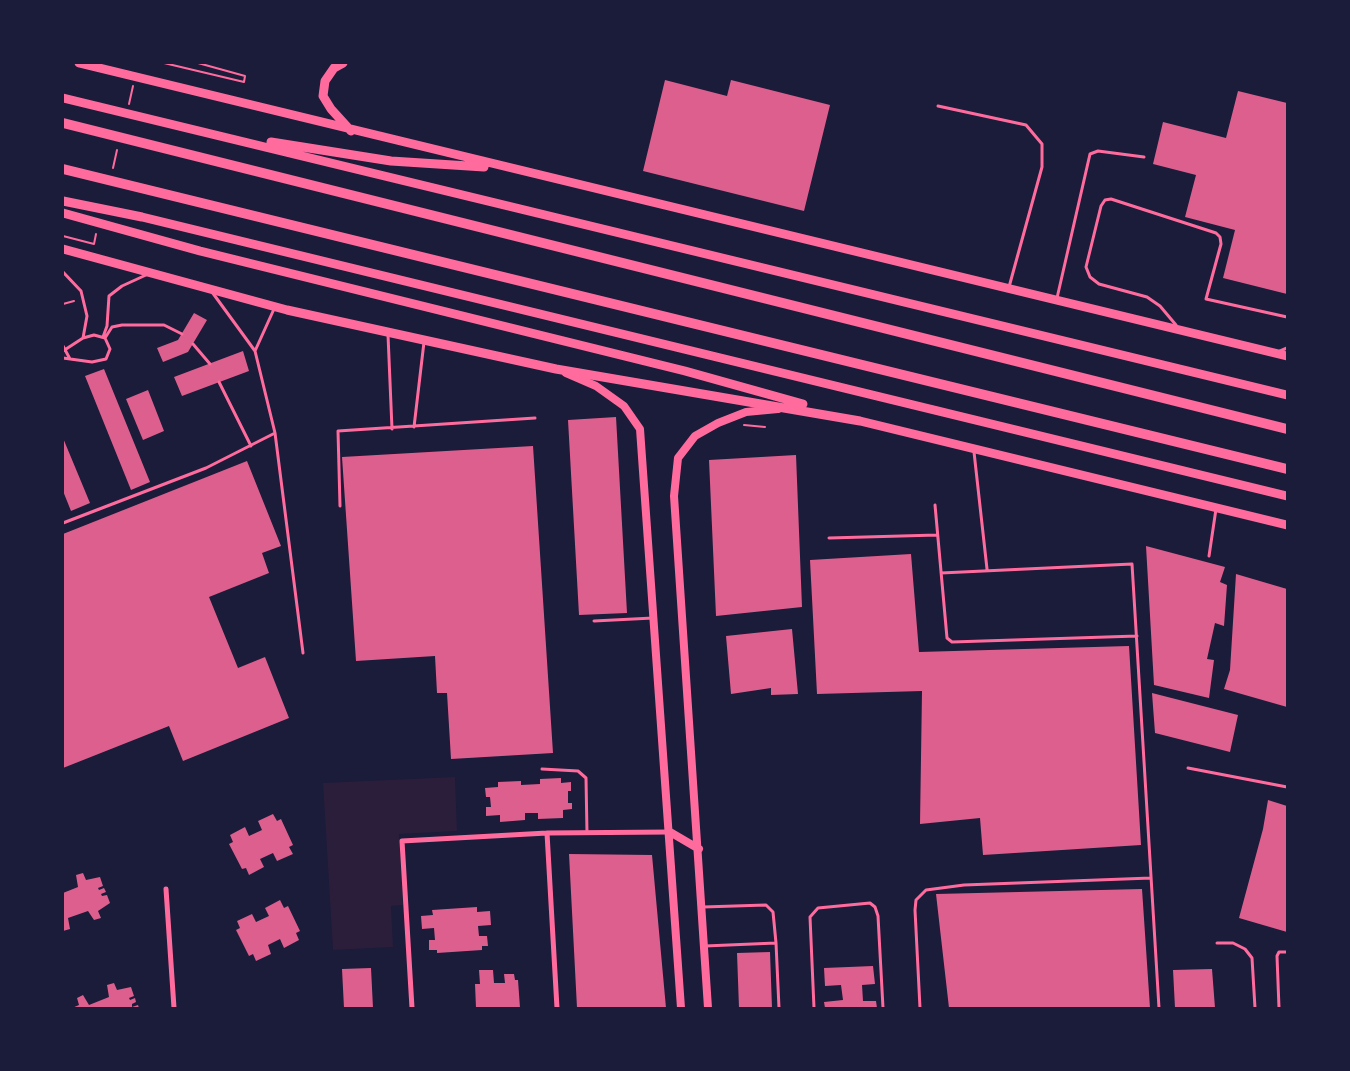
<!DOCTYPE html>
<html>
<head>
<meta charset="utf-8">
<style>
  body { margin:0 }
  #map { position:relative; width:1350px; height:1071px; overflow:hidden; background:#1b1b3a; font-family:"DM Sans",sans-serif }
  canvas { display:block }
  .frame { position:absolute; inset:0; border:64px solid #1b1b3a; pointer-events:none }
</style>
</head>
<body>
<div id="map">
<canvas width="1350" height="1071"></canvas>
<div class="frame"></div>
</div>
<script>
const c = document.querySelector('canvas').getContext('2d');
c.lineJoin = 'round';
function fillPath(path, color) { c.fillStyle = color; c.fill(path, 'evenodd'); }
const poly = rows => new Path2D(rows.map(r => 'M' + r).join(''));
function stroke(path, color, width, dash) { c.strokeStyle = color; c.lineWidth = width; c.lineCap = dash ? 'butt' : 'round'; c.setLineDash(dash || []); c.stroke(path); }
fillPath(poly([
  [455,777,457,831,399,834,403,905,391,906,393,947,333,950,323,783]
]), '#2a1e3b');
fillPath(poly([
  [665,80,727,96,731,80,830,105,804,211,643,171],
  [1238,91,1287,103,1287,294,1223,278,1235,230,1185,217,1196,175,1153,164,1163,122,1226,138],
  [194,313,207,320,188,352,163,362,157,348,178,340],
  [243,351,249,371,182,396,174,377],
  [104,369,150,482,131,490,85,376],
  [148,390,164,431,143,440,126,399],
  [616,417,627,613,579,615,568,420],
  [63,438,90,503,71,511,63,491],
  [533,446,553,753,451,759,447,693,437,693,435,656,356,661,342,457],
  [796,455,802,607,716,616,709,460],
  [247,461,281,546,262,553,269,573,209,597,238,668,265,657,289,718,183,761,169,726,63,768,63,534],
  [1146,546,1225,567,1220,582,1227,585,1224,626,1215,623,1207,659,1214,660,1209,698,1154,685],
  [911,554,919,652,1129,646,1141,845,983,855,980,818,920,824,922,691,817,694,810,560],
  [1236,574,1287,589,1287,707,1224,689,1230,670],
  [792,629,798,694,771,695,771,688,731,694,726,636],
  [1152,693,1238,715,1230,752,1155,733],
  [561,778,561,783,571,782,571,791,568,791,568,803,572,803,572,809,563,810,563,818,538,819,538,813,525,813,525,820,500,822,500,815,486,816,486,807,491,807,490,797,486,797,485,788,498,787,498,782,521,781,521,785,540,784,540,779],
  [1268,800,1287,806,1287,932,1239,918,1263,829],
  [273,814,277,821,281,819,293,845,289,847,293,854,277,861,273,853,260,859,264,867,249,875,246,868,242,869,229,844,233,842,230,835,245,827,249,836,262,830,258,821],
  [569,854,652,855,666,1008,577,1008],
  [83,873,86,880,100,877,103,886,98,888,99,890,104,888,106,892,101,894,102,896,107,895,110,903,98,911,101,918,94,920,88,911,68,918,70,929,63,931,63,893,78,887,76,875],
  [1142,889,1150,1008,949,1008,936,894],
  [280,900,284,908,288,906,300,931,296,933,299,940,284,948,280,939,268,945,271,954,256,961,253,954,249,956,236,930,240,928,237,921,252,914,256,922,269,916,265,908],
  [477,907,477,912,490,911,491,925,478,926,479,936,487,936,488,946,482,946,482,950,437,953,437,950,429,950,429,940,435,940,434,928,422,929,421,916,433,915,432,910],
  [770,952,772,1008,739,1008,737,953],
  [873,966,875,984,862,985,863,1001,876,1001,877,1008,825,1008,824,1002,843,1000,841,985,825,986,824,968],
  [371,968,373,1008,344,1008,342,969],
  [1212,969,1215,1008,1175,1008,1173,970],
  [479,970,493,970,494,983,505,983,504,974,514,974,515,980,518,980,520,1008,476,1008,475,984,480,984],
  [114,983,117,990,131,987,134,996,129,998,130,1000,135,998,136,1002,132,1004,132,1007,138,1005,139,1008,72,1008,79,1005,77,998,83,995,89,1005,109,997,107,985]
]), '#dd5f8e');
stroke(poly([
  [164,63,244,82,245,76,198,63],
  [129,104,133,86],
  [113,168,117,150],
  [63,236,94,244,96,234],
  [63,304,74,301],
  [744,425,765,427]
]), '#ff6b9d', 2);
stroke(poly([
  [938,106,1026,125,1042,144,1042,167,1009,287],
  [63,272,81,291,87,316,83,338,63,351],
  [212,292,255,351,275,433,303,653],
  [1057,298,1090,154,1098,151,1144,157],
  [1176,325,1160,306,1147,297,1099,284,1090,277,1086,267,1101,206,1105,200,1111,199,1216,233,1220,237,1221,244,1206,299,1287,317],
  [388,335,392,429],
  [103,337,107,326,109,296,122,286,146,275],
  [105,338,112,327,122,325,164,325,182,334],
  [193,344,210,364],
  [63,346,70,359],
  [255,351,274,309],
  [1280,351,1287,348],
  [63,358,92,362,106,359,110,349,105,338,94,335,83,338],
  [219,382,251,446],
  [414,427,424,342],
  [974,452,987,569],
  [935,505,947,638,952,642,1137,636],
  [340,506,338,431,535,418],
  [63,523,206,468,275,433],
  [829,538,937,535],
  [1209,556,1216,509],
  [941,573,1132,564,1159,1008],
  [594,621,653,618],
  [1188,768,1287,787],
  [542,769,578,771,586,778,587,833],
  [703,907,766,905,773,912,776,943],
  [1217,943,1233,943,1245,949,1252,958,1255,1008],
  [705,946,776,943,779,1008],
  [814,1008,810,917,818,908,870,903,875,907,878,916,883,1008],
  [920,1008,915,910,916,900,926,890,964,885,1151,878],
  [1279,1008,1277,956,1279,952,1287,952]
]), '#ff6b9d', 3);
stroke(poly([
  [547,833,557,1008],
  [166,889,174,1008],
  [412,1008,402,841,547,833,670,832]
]), '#ff6b9d', 5);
stroke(poly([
  [566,373,596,386,624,406,640,429,681,1008],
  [670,832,699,849],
  [708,1008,674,496,678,458,695,436,718,423,746,412,778,409]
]), '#ff6b9d', 8);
stroke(poly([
  [79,63,1287,356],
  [343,63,334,68,325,81,323,96,331,109,351,131],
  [63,98,1287,395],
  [271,142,391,161,484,167],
  [63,201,142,217,1287,496],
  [63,213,200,251,685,371,803,404],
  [63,249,287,310,556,369,860,421,1287,525]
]), '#ff6b9d', 9);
stroke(poly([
  [63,123,1287,429],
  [63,169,1287,469]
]), '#ff6b9d', 10);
</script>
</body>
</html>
